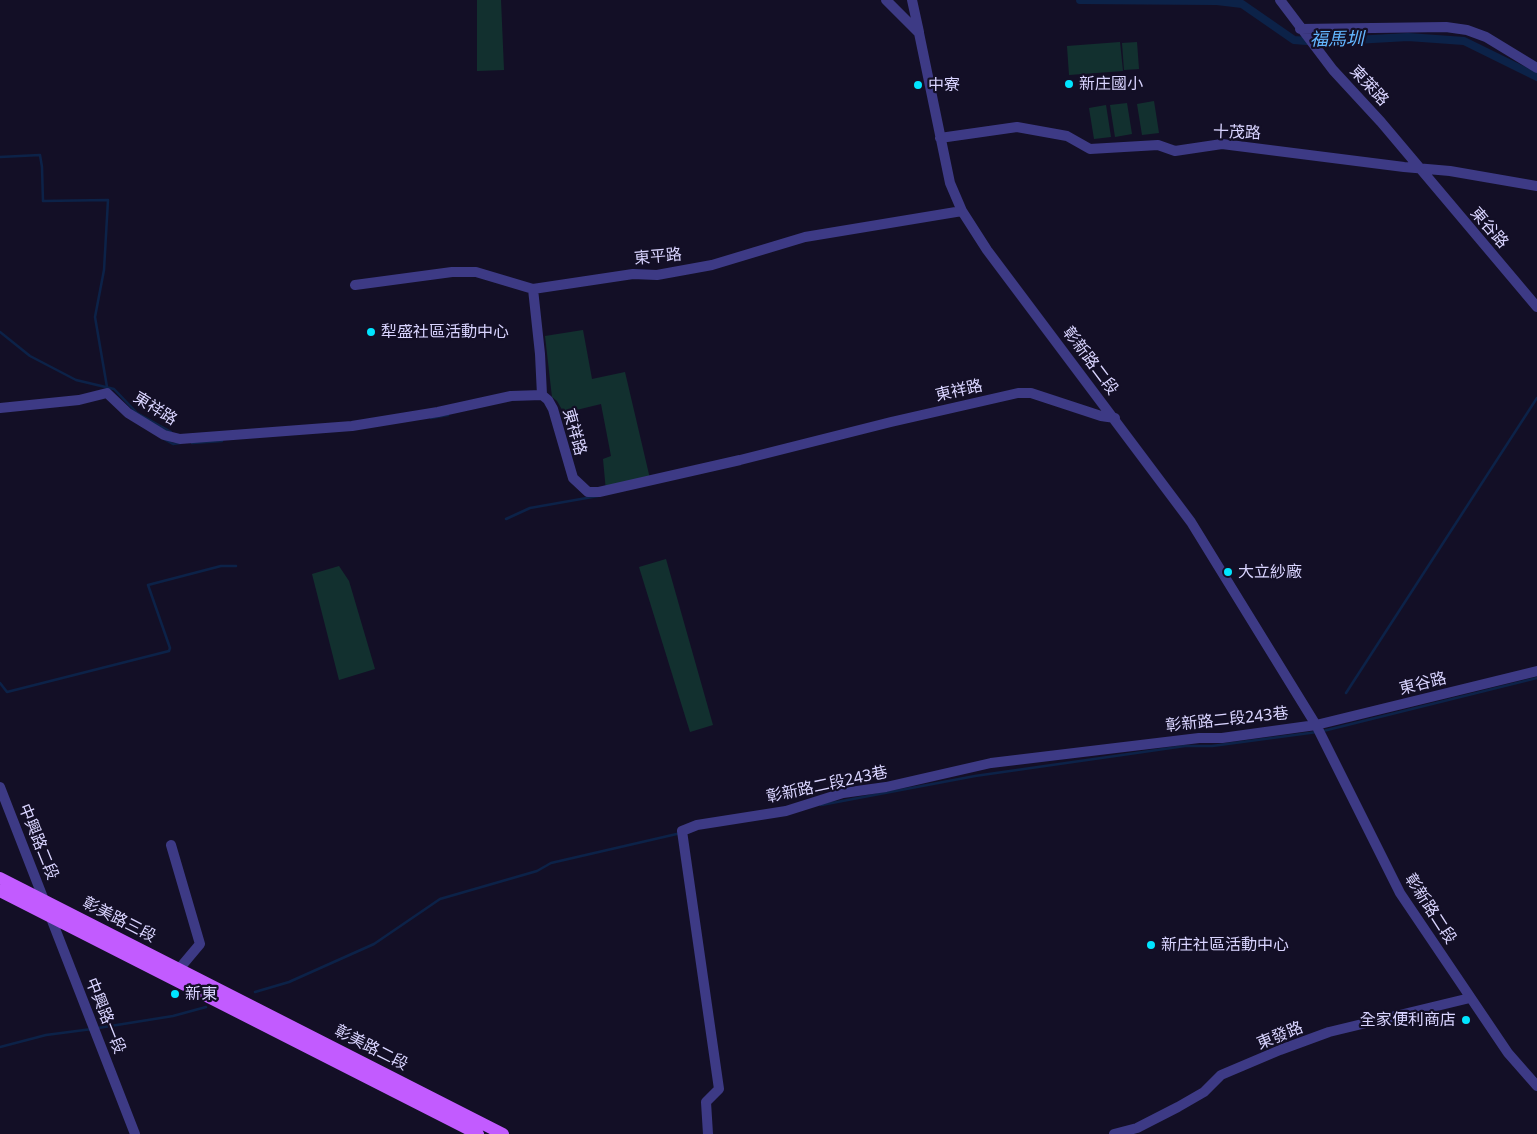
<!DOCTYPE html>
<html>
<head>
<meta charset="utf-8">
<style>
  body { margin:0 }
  canvas { display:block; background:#130f26 }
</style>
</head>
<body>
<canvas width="1537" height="1134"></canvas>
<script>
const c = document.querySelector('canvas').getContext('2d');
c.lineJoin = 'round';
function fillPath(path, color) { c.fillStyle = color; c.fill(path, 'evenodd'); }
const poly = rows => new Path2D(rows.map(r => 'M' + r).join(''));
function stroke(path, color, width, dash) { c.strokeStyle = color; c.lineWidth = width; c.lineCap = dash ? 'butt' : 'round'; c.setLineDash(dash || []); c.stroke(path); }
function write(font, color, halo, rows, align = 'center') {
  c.font = font + ' "Noto Sans","Noto Sans TC",sans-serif'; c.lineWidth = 4.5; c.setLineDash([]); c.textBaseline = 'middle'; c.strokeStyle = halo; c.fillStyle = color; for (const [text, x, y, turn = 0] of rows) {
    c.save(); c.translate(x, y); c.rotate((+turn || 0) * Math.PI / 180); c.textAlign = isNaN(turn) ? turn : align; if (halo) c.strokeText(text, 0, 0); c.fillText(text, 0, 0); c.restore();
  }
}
fillPath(poly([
  [477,0,501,0,504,70,477,71],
  [1120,42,1123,71,1069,75,1067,46],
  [1137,42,1139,69,1124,70,1122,43],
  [1154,101,1159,133,1142,135,1137,104],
  [1127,103,1132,134,1115,137,1110,105],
  [1106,105,1111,137,1094,139,1089,108],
  [583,330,592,379,625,372,651,483,606,491,603,459,611,456,601,404,564,413,557,401,552,397,545,336],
  [666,559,713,725,690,732,639,567],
  [339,566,349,581,375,669,339,680,312,574]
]), '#12302f');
stroke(poly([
  [0,157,40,155,42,167,43,201,108,200,104,270,95,317,107,387],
  [0,332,30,356,76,380,114,389,137,413,171,432],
  [431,418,448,415],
  [164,439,173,444,180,443],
  [192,443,222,441],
  [506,519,530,508,598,496],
  [0,683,7,692,169,651,170,648,148,585,221,566,236,566],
  [1346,693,1537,398],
  [1323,731,1537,678],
  [821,805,975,776,1185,746,1212,746,1317,732],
  [255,992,289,982,374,944,440,899,537,871,551,863,681,833],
  [98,1028,173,1016,206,1007],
  [0,1047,46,1035,92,1029]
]), '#0c2248', 2.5);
stroke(poly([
  [1080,0,1217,1,1242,4,1294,40,1319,42,1408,37,1464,41,1537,77]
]), '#0c2248', 8);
stroke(poly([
  [886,0,919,33,950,183,962,211,987,250,1191,522,1316,725,1400,893,1508,1053,1537,1086],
  [912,0,919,32],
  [1280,0,1333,70,1381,122,1537,307],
  [1300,29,1446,27,1467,30,1486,37,1537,68],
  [940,138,1017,127,1067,136,1090,149,1158,145,1175,151,1222,144,1404,167,1450,171,1537,186],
  [355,285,452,272,476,272,533,289,633,274,657,275,712,265,805,237,962,211],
  [533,289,540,354,542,395],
  [0,408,79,400,107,393,128,413,164,435,180,439,352,426,438,412,511,396,542,395,548,400,553,409,573,478,588,492,599,492,740,460,891,422,1018,393,1031,393,1101,416,1115,418],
  [0,787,135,1134],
  [171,845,200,944,179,969],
  [708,1134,706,1102,719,1089,682,831,697,825,786,811,843,793,886,787,991,763,1199,738,1222,738,1316,725,1537,671],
  [1114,1134,1137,1128,1178,1107,1204,1092,1221,1075,1280,1050,1329,1032,1470,998]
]), '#3d3a85', 10);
stroke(poly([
  [0,878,503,1134],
  [0,891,478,1134]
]), '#c25bff', 12);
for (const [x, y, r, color] of [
  [1069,84,5,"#00e5ff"],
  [918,85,5,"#00e5ff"],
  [371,332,5,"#00e5ff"],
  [1228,572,5,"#00e5ff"],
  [1151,945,5,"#00e5ff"],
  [175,994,5,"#00e5ff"],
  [1466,1020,5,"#00e5ff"]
]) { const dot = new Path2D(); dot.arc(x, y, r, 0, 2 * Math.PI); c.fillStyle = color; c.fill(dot); stroke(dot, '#130f26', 2); }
write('16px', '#d9d4ff', '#130f26', [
  ["新庄國小",1079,84],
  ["中寮",928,85],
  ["犁盛社區活動中心",381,332],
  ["大立紗廠",1238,572],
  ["新庄社區活動中心",1161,945],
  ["新東",185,994],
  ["全家便利商店",1456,1020,"right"]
], 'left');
write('16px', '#d9d4ff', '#130f26', [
  ["東萊路",1369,86,47],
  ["十茂路",1237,133,2],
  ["東谷路",1489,228,49],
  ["東平路",658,257,-5],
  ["彰新路二段",1090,361,53],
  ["東祥路",959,391,-13],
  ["東祥路",155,409,32],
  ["東祥路",574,432,74],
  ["東谷路",1423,684,-14],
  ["彰新路二段243巷",1227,720,-6],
  ["彰新路二段243巷",827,785,-12],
  ["中興路二段",38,842,68],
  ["彰新路二段",1430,909,57],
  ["彰美路三段",119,920,27],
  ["中興路一段",105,1016,68],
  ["東發路",1280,1036,-22],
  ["彰美路二段",371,1048,27]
]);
write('italic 18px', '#62b6ff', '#130f26', [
  ["福馬圳",1337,40,-1]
]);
</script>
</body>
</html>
